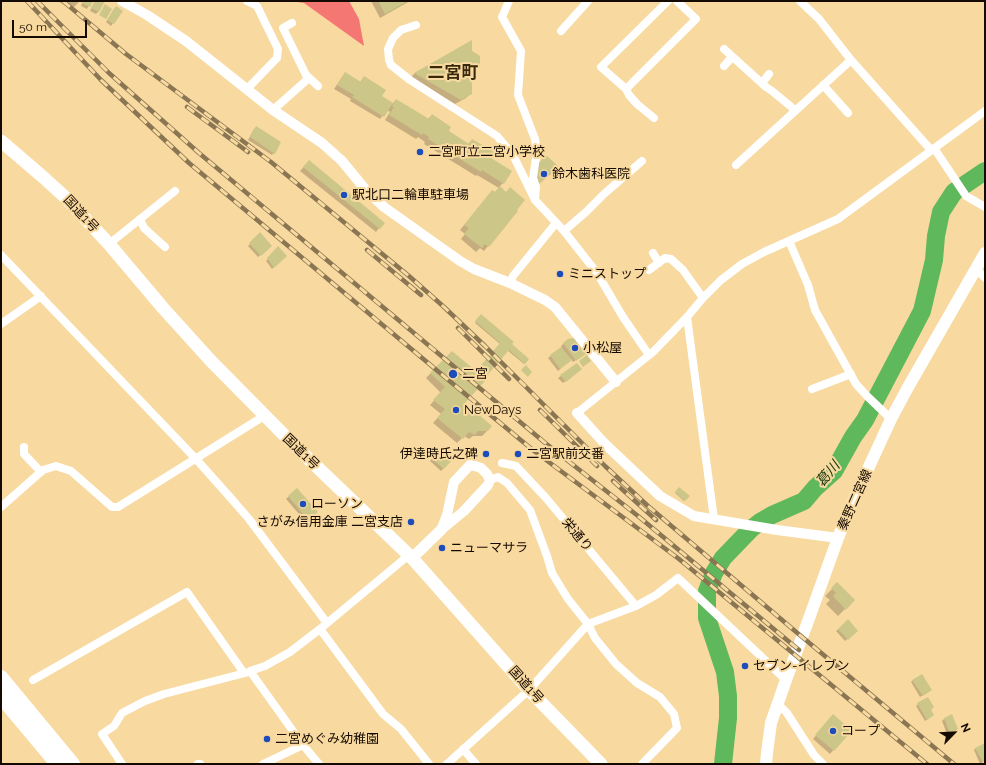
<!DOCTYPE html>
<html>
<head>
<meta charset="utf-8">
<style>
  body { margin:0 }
  #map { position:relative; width:986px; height:765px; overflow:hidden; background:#f8d99f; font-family:Raleway,sans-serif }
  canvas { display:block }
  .frame { position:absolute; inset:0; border:2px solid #150a00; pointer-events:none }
  .north { position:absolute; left:934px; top:713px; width:40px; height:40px; -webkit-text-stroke:3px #f8d99f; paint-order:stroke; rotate:66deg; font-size:11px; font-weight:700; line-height:16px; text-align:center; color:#150a00 }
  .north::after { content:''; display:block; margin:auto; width:14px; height:18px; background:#150a00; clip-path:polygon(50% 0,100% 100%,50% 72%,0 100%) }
  .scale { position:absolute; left:12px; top:20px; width:75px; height:18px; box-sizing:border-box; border:2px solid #150a00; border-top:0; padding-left:5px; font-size:12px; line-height:14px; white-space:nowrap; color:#150a00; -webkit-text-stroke:3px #f8d99f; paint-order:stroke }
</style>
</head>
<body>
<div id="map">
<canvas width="986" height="765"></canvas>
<div class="frame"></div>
<div class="north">N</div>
<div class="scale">50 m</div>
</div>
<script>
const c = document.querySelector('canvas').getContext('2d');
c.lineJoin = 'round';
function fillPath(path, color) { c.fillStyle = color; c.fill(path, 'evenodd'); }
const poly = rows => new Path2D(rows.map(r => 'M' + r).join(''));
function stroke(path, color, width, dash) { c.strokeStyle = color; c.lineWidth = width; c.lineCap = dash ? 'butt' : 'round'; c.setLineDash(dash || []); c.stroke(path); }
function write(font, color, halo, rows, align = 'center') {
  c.font = font + ' Raleway,"Noto Sans JP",sans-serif'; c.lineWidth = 4; c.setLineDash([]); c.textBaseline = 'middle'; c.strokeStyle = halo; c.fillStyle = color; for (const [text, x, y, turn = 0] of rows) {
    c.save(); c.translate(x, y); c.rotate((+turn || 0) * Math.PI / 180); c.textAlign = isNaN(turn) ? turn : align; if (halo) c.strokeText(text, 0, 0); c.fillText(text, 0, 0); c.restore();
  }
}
fillPath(poly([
  [290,1,349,1,359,19,364,46,304,3]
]), '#f57774');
fillPath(poly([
  [60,1,80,1,72,9,59,2],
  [83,1,92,1,87,9,81,6],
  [95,1,104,1,98,12,96,14,90,11],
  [371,1,410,1,380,18],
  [114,9,121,11,111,26,106,22],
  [471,42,471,52,479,67,471,73,471,93,466,98,455,104,410,78,415,73],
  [345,73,360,82,364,77,385,90,381,97,392,104,396,100,428,119,432,115,450,127,447,131,467,145,472,140,493,153,490,158,511,171,503,183,499,187,506,193,510,188,524,200,516,210,516,211,484,251,480,248,476,252,461,239,465,234,460,230,488,196,492,192,494,193,499,188,477,175,476,176,424,144,425,142,418,137,416,139,385,120,390,112,387,110,380,119,350,101,351,99,334,89,342,77],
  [254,129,274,153,272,155,248,140],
  [546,156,558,167,551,174,531,190,539,163],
  [309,161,383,223,376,232,300,171],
  [260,234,271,246,258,257,248,246],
  [278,247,285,256,272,269,266,261],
  [481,316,510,344,528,360,524,364,507,350,483,378,464,404,487,431,482,436,473,436,469,439,464,436,457,443,433,423,441,414,430,405,441,393,426,378,452,352,476,373,500,344,475,323],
  [568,340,582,356,573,362,571,359,558,371,548,358,562,347,561,346],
  [577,364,579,371,563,383,558,378],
  [440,450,451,460,441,471,430,461],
  [679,488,688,496,684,501,675,493],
  [297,489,316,512,305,521,286,499],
  [837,584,854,600,838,616,826,604,830,600,825,596],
  [848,621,857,631,845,641,836,631],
  [913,680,928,692,920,697,911,682],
  [918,704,930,710,931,717,925,721,916,706],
  [952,716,957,729,955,731,947,734,942,721,944,719],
  [830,719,850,731,830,754,813,739],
  [985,744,985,761,980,764,974,750,976,748]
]), '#0003');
stroke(poly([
  [723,764,728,718,728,696,725,672,707,618,707,591,714,573,723,558,751,529,760,522,772,515,804,501,815,488,834,471,853,437,865,420,922,311,934,260,936,236,941,212,954,192,985,171]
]), '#5fb95c', 18);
fillPath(poly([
  [83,1,93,1,90,7,82,3],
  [95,1,105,1,99,12,91,8],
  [378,1,408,1,385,14],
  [105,4,112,9,106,19,99,15],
  [116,6,123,11,114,24,107,20],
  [472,40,472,51,480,56,480,67,472,71,472,94,461,100,414,73],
  [345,72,361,82,364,76,386,90,382,96,393,103,384,117,352,97,354,95,337,85],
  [396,99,429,119,432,114,451,127,449,131,469,144,472,139,494,152,491,158,512,171,504,184,482,170,481,172,428,139,429,137,423,133,422,135,389,115,394,107,392,106],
  [256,126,281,142,275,154,250,137],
  [546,155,559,167,538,184,536,180,540,162],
  [309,160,385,223,380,229,303,167],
  [500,186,506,192,510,187,525,200,517,210,518,211,489,247,485,244,482,248,464,234,469,228,464,225,492,190,495,192],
  [260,232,272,246,261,256,249,243],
  [278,246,287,256,274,268,267,258],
  [481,314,514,342,512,344,529,359,525,364,509,350,485,378,486,380,465,403,492,426,488,431,478,431,475,435,469,432,463,439,437,418,445,409,433,400,445,387,430,373,452,351,476,371,500,343,475,321],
  [574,338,586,354,576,361,563,343,568,339],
  [561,347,572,360,560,369,550,355],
  [587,355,591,361,583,367,579,361],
  [577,363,582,369,566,382,560,375],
  [526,365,532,372,528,377,521,370],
  [440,449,452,460,444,469,431,458],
  [518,450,522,455,518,459,514,453],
  [679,487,690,496,685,501,675,492],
  [297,488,318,512,308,520,288,496],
  [837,582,855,600,846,610,833,596,836,593,831,588],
  [848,619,858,631,848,640,838,629],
  [922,674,932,690,923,696,912,680],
  [928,697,934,707,931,710,934,715,927,720,917,703],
  [833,714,852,731,834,751,815,735],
  [952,714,958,729,950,733,944,718],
  [985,743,985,761,983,762,975,748]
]), '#ccc688');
stroke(poly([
  [509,1,502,17,521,51,518,95,535,139,537,151,533,178,536,187,535,199],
  [800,1,819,19,851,60,931,150],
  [292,23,283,28,306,75,318,86],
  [416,25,401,30,393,38,388,49,389,60,391,65,410,80,497,136,513,155,535,200,564,231,597,273,623,317,649,355],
  [561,31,588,1],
  [724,49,766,87,772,91,795,110],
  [724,66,732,57],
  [762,83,769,74],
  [823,85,848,113],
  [247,89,277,58,278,49,257,6,247,1],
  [626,89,696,19,677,1],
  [273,110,309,78],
  [654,118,637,104,629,95,626,89,601,67,668,1],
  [934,148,966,196,985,207],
  [736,165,851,60],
  [140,219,144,228,165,247],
  [564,231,586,212,604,194,642,161],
  [789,241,808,285,815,310,856,384,867,396,891,419],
  [109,244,175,191],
  [653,253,659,263],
  [1,255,196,459,229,496,249,519,327,623],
  [976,269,985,278],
  [649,270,665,258,671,259,683,270,703,298],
  [510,283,513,276,556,223],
  [687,317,714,519],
  [1,324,41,296],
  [812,389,851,374],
  [577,413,653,352,687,317,703,298,721,280,742,264,764,252,838,219,985,111],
  [24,447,24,454,41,472],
  [502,463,516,466,546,498,636,606],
  [490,480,498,477,507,483,530,510,547,556,552,573,568,599,588,624,595,638,616,664,637,683,660,697,674,714,677,728,642,764],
  [1,507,43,470,56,466,71,471,112,507,118,507,264,416],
  [320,629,383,714,401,729,429,764],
  [33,680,187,592,244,673],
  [778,704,787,713,814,755,823,764],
  [463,749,476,764],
  [122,764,102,734,114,726,122,713,145,701,164,694,249,672],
  [198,764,200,764],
  [263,764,303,745],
  [319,764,303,745,250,671,265,666,290,652,320,629,409,555],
  [447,764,529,690,588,624,636,606,656,595,678,578,786,680]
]), '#fff', 8);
stroke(poly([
  [122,1,147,15,186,41,273,110,322,143,342,161,365,189,384,207,460,261,474,269,510,283,545,300,555,307,616,382],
  [577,413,605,444,660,496,694,516,777,530,838,538],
  [470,465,475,466,481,468,487,474,490,480,488,485,464,511,441,530,447,515,454,482,470,465]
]), '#fff', 10);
stroke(poly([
  [412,558,441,530]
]), '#fff', 11);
stroke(poly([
  [766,764,767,753,771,723,786,680,807,624,838,538,849,510,891,419,907,389,985,253]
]), '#fff', 12);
stroke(poly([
  [1,141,43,177,65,197,109,244,163,308,211,361,291,442,412,558,529,690,601,764]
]), '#fff', 13);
stroke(poly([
  [1,677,73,764],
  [1,697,57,764]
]), '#fff', 14);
const rail = poly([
  [27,1,101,80,189,163,452,383,534,451,679,559,927,764],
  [37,1,109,73,199,153,544,442,638,516,799,650],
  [63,1,126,54,271,162,409,276,444,307,485,346,605,466,648,506,795,631,954,764],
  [187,107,248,152],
  [367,250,421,295],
  [458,328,509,379],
  [540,410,597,466],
  [613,481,656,520]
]);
stroke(rail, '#8b7653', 4.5);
stroke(rail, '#f8d99f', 3, [9]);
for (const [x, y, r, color] of [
  [420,152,4,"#1d4dba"],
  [544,174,4,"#1d4dba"],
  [344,195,4,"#1d4dba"],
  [560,274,4,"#1d4dba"],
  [575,348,4,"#1d4dba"],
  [453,374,5,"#1d4dba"],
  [456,410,4,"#1d4dba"],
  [486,454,4,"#1d4dba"],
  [518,454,4,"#1d4dba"],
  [303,504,4,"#1d4dba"],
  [411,522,4,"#1d4dba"],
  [442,548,4,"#1d4dba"],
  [745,666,4,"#1d4dba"],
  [833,731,4,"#1d4dba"],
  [267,739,4,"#1d4dba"]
]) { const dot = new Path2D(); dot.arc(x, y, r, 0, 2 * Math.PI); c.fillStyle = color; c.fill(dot); stroke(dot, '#f8d99f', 1.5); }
write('13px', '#150a00', '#f8d99f', [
  ["二宮町立二宮小学校",428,152],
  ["鈴木歯科医院",552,174],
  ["駅北口二輪車駐車場",352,195],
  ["ミニストップ",568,274],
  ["小松屋",583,348],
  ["二宮",462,374],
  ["NewDays",464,410],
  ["伊達時氏之碑",478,454,"right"],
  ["二宮駅前交番",526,454],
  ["ローソン",311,504],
  ["さがみ信用金庫 二宮支店",403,522,"right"],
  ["ニューマサラ",450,548],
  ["セブン-イレブン",753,666],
  ["コープ",841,731],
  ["二宮めぐみ幼稚園",275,739]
], 'left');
write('13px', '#150a00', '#f8d99f', [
  ["国道1号",81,214,47],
  ["国道1号",301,452,44],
  ["秦野二宮線",855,500,-66],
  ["栄通り",577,535,50],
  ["国道1号",526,685,48]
]);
write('italic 14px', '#0e330e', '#f8d99f', [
  ["葛川",828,474,-50]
]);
write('bold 17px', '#37290b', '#f8d99f', [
  ["二宮町",453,73]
]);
</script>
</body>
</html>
